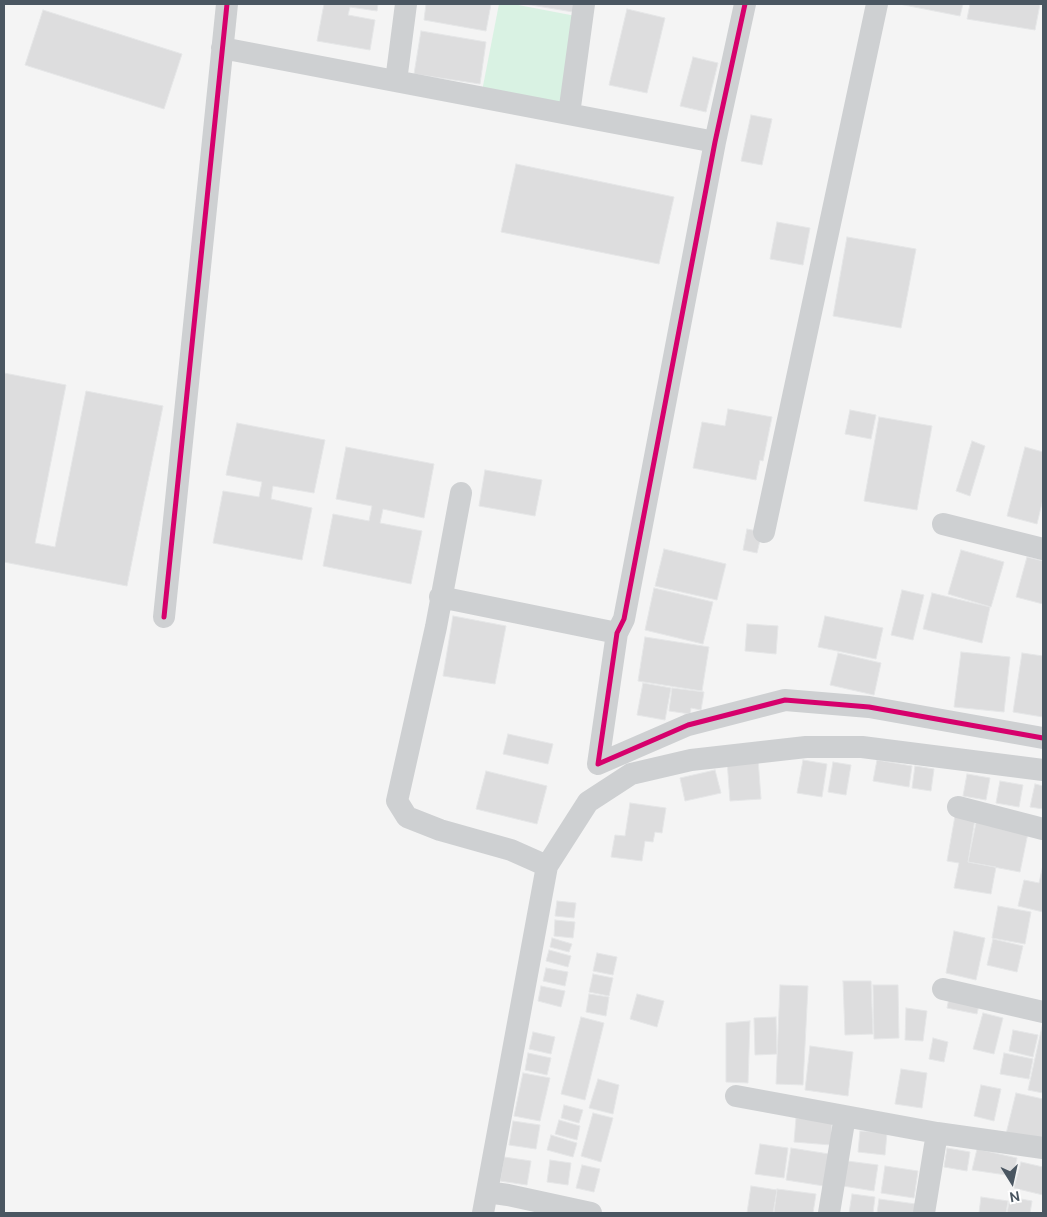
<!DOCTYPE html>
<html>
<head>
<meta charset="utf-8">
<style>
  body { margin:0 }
  #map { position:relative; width:1047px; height:1217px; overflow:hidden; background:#f4f4f4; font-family:Ubuntu,sans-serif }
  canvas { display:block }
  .frame { position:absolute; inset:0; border:5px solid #4a5661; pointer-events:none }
  .north { position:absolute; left:987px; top:1157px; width:50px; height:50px; -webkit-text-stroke:4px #fff; paint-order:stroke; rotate:170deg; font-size:14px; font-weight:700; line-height:20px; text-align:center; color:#4a5661 }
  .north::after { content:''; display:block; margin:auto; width:18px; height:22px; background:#4a5661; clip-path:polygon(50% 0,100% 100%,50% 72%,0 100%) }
</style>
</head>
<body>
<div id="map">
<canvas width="1047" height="1217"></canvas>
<div class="frame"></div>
<div class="north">N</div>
</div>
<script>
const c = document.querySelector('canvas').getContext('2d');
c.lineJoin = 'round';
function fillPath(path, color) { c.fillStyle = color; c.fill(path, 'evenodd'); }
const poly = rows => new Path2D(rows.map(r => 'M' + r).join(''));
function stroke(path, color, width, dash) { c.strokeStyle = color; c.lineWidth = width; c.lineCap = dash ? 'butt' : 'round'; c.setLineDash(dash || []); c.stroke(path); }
fillPath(poly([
  [499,4,513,4,581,17,566,97,556,105,482,91]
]), '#d9f2e3');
const building = poly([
  [324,4,378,4,377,11,350,7,348,15,375,20,370,50,317,41,324,4],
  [426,4,491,4,486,31,424,20,426,4],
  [525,4,575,4,573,12,525,4],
  [899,4,963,4,960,16,899,4],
  [970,4,1040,4,1035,30,967,19,970,4],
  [627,9,665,18,647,93,609,85,627,9],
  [43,10,182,54,164,109,25,65,43,10],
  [421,31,486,42,480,84,414,74,421,31],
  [693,57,718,63,706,112,680,106,693,57],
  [751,115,772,119,762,165,741,161,751,115],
  [516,164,674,197,659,264,501,232,516,164],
  [777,222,810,228,803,265,770,259,777,222],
  [847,237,916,249,901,328,833,316,847,237],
  [4,373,66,385,35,543,55,547,86,391,163,406,127,586,4,562,4,373],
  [728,409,772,417,763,461,760,460,756,480,693,468,702,422,725,426,728,409],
  [850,410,876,415,871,439,845,434,850,410],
  [879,417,932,426,917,510,864,501,879,417],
  [237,423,325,440,314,493,273,486,271,499,312,508,302,560,213,543,223,491,259,497,262,482,226,475,237,423],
  [972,441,985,446,970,496,956,491,972,441],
  [346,447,434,464,424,518,383,509,380,523,422,531,411,584,323,566,333,514,369,521,372,506,336,499,346,447],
  [1025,447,1043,452,1043,499,1037,524,1007,516,1025,447],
  [485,470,542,480,535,516,479,506,485,470],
  [747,529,762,532,757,553,743,550,747,529],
  [664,549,726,564,717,600,655,586,664,549],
  [961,550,1004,562,991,607,948,594,961,550],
  [1027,557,1043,561,1043,604,1016,597,1027,557],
  [654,588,713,602,703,644,645,630,654,588],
  [902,590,924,595,913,640,891,635,902,590],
  [932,593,990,607,982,643,923,629,932,593],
  [453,616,506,626,495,684,443,676,453,616],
  [825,616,883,628,876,659,818,647,825,616],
  [747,624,778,626,776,654,745,651,747,624],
  [645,637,709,647,702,691,638,681,645,637],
  [961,652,1010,657,1004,712,954,707,961,652],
  [838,653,881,663,874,695,830,685,838,653],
  [1022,653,1043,656,1043,717,1013,712,1022,653],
  [643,683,671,688,665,720,637,715,643,683],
  [672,688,704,692,701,710,691,708,690,714,669,711,672,688],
  [508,734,553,744,548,764,503,754,508,734],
  [758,758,761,799,730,801,727,760,758,758],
  [803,760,827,764,822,797,797,793,803,760],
  [877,760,912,766,909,787,873,781,877,760],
  [833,762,851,765,846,795,828,792,833,762],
  [915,766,934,769,931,791,912,788,915,766],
  [715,770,721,793,685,801,680,778,715,770],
  [486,771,547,786,537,824,476,809,486,771],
  [967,774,990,778,986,800,963,796,967,774],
  [1000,781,1023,785,1019,807,996,803,1000,781],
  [1035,784,1043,786,1043,809,1030,807,1035,784],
  [630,803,666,808,662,833,655,832,653,842,645,841,642,861,611,857,615,835,625,836,630,803],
  [955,816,975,819,968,862,996,867,991,894,954,888,959,863,947,861,955,816],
  [977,818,1029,828,1020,872,968,862,977,818],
  [1043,865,1043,912,1018,906,1024,880,1039,883,1043,865],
  [557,901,576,903,574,918,555,916,557,901],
  [998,906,1031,912,1025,944,992,938,998,906],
  [555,920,575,922,573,938,554,936,555,920],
  [954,931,985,938,976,980,946,973,954,931],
  [552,938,572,944,569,952,550,947,552,938],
  [993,939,1023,946,1017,972,987,965,993,939],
  [549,950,571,956,568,967,546,961,549,950],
  [597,953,617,957,613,975,593,971,597,953],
  [546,968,568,972,565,986,543,981,546,968],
  [593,974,613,978,609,996,589,992,593,974],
  [843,981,871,981,873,1034,845,1035,843,981],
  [780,985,808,986,803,1085,776,1084,780,985],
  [873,985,898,985,899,1038,874,1039,873,985],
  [541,986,565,991,561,1007,538,1001,541,986],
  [950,993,980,1000,977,1014,947,1008,950,993],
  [589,994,609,997,606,1016,586,1012,589,994],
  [637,994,664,1001,657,1027,630,1019,637,994],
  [906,1008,927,1011,923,1041,905,1040,906,1008],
  [983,1013,1003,1018,994,1054,973,1049,983,1013],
  [581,1017,604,1023,585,1100,561,1094,581,1017],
  [776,1017,777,1054,755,1055,754,1018,776,1017],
  [750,1021,748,1083,726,1082,726,1023,750,1021],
  [1043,1022,1043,1093,1028,1090,1043,1022],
  [1013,1030,1038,1035,1033,1057,1009,1051,1013,1030],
  [533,1032,555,1037,551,1054,529,1049,533,1032],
  [933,1038,948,1042,944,1062,929,1059,933,1038],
  [810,1046,853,1052,848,1096,805,1090,810,1046],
  [528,1053,551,1058,547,1075,525,1070,528,1053],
  [1004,1053,1033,1059,1029,1079,1000,1074,1004,1053],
  [901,1069,927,1073,922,1108,895,1104,901,1069],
  [523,1073,550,1078,540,1121,514,1116,523,1073],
  [598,1079,619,1085,613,1114,589,1108,598,1079],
  [981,1085,1001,1089,994,1121,974,1116,981,1085],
  [1016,1093,1043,1099,1043,1142,1006,1134,1016,1093],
  [564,1105,583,1110,579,1123,561,1118,564,1105],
  [593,1113,613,1118,601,1162,581,1156,593,1113],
  [796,1118,832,1122,831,1145,794,1142,796,1118],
  [559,1120,580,1126,577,1140,555,1134,559,1120],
  [513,1121,540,1125,536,1149,509,1145,513,1121],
  [860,1131,887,1133,885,1155,858,1152,860,1131],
  [551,1135,577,1143,573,1157,547,1150,551,1135],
  [760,1144,788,1148,784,1178,755,1174,760,1144],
  [791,1148,829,1154,824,1186,786,1180,791,1148],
  [947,1148,970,1152,967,1171,944,1167,947,1148],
  [977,1149,1017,1158,1013,1176,972,1170,977,1149],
  [504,1157,531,1161,527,1185,500,1181,504,1157],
  [550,1160,571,1163,568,1185,547,1182,550,1160],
  [847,1161,878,1165,874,1191,843,1186,847,1161],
  [1021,1162,1043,1167,1043,1195,1014,1188,1021,1162],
  [582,1165,600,1169,594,1192,576,1188,582,1165],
  [885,1166,918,1171,914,1198,881,1193,885,1166],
  [751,1186,777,1190,773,1213,747,1213,751,1186],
  [777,1189,816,1194,813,1213,774,1213,777,1189],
  [852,1194,875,1197,873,1213,849,1213,852,1194],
  [981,1197,1008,1201,1006,1213,979,1213,981,1197],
  [1010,1197,1032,1201,1030,1213,1007,1213,1010,1197],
  [879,1199,916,1204,914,1213,877,1213,879,1199]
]);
fillPath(building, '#ddddde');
stroke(building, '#e5e6e7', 1);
stroke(poly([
  [745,4,715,142,624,619,617,633,598,764,688,725,785,700,869,707,1043,738],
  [222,48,715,142],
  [396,81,406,4],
  [569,114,584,4],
  [461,493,436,627,397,801,407,817,440,830,511,850,547,866],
  [943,524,1043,549],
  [764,532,877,4],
  [440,597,617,633],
  [164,617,227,4],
  [958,807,1043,829],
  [943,989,1043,1012],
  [736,1096,937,1133,1043,1148],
  [487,1192,508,1195,591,1213],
  [483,1213,547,866,588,802,631,774,691,760,806,747,862,747,1043,770],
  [829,1213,845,1116],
  [924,1213,937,1133]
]), '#ced0d2', 22);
stroke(poly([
  [745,4,715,142,624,619,617,633,598,764,688,725,785,700,869,707,1043,738],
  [164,617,227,4]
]), '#d6006c', 5);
</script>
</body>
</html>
